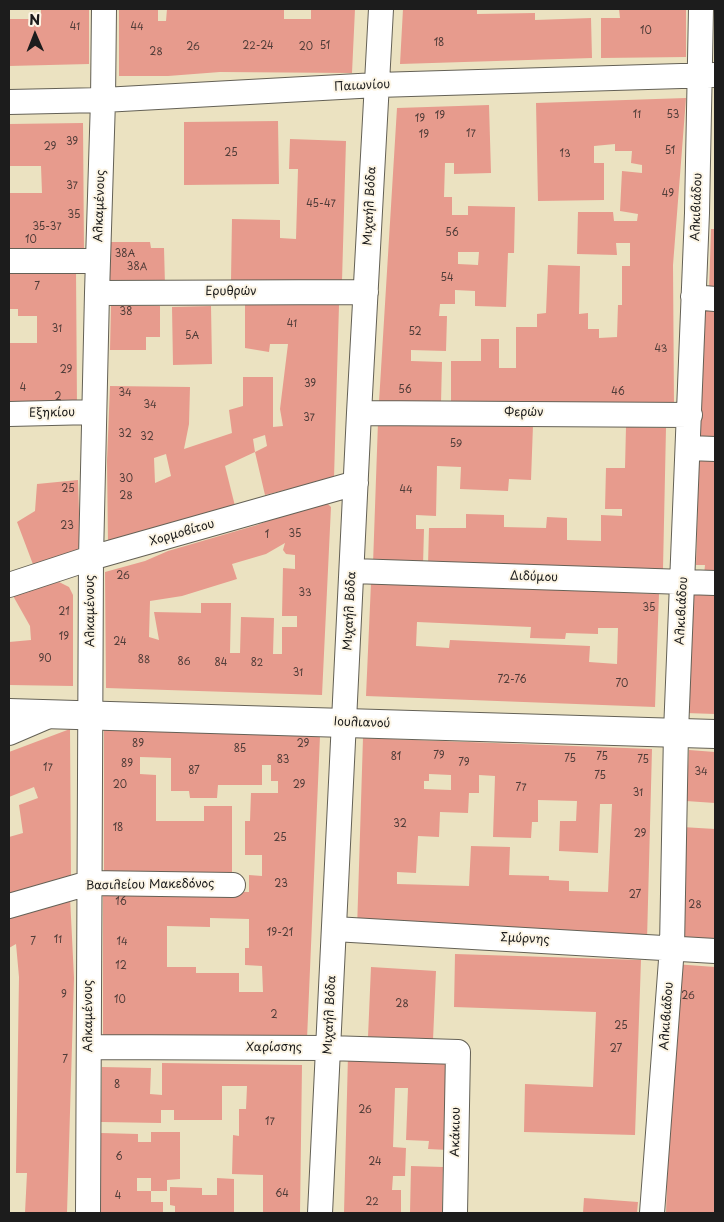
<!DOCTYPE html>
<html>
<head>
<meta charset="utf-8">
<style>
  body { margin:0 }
  #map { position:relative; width:724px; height:1222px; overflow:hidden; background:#ebe2c1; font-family:"Playpen Sans",sans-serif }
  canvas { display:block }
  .frame { position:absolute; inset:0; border:10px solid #1c1c1c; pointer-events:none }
  .north { position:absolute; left:10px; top:10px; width:50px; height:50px; -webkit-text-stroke:4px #fcf5e5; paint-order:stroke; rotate:359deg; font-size:14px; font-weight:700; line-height:20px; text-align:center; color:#1c1c1c }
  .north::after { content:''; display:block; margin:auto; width:18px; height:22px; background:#1c1c1c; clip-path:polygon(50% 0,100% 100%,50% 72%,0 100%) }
</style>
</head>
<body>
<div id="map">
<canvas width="724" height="1222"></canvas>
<div class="frame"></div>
<div class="north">N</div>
</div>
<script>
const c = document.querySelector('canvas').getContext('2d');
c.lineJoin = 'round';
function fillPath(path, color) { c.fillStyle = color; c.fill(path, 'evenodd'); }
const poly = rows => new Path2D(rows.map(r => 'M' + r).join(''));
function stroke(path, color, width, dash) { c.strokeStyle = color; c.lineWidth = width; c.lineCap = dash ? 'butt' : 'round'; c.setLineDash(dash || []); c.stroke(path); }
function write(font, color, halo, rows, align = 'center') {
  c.font = font + ' "Playpen Sans",sans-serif'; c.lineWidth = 4; c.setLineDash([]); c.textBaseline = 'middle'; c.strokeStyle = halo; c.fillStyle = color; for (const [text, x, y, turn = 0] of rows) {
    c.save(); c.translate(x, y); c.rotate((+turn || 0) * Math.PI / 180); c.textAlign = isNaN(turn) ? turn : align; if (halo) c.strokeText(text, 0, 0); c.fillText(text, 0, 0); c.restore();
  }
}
fillPath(poly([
  [41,9,89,9,89,64,9,66,9,19,41,19],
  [119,9,158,9,158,21,166,21,167,9,284,9,284,19,311,19,311,9,355,9,352,73,220,72,168,76,119,76],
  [403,9,477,9,477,14,535,13,535,20,591,18,592,58,400,64],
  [619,9,686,9,686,57,601,58,601,18,620,18],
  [686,98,673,265,674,406,451,406,451,361,481,361,481,339,499,339,499,368,516,368,516,327,537,327,537,314,546,313,548,265,580,266,579,314,588,313,588,329,599,329,599,338,617,337,618,305,622,305,622,266,630,266,630,243,616,243,617,255,577,254,578,212,613,212,614,221,637,221,638,214,620,211,622,171,642,173,642,165,631,163,632,151,615,151,615,144,594,146,594,163,604,163,604,200,538,201,536,103],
  [489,105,491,173,454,174,454,163,445,163,444,197,452,197,452,215,468,215,468,206,515,207,514,253,508,253,506,307,475,306,475,291,455,290,455,304,440,304,439,316,447,316,446,351,411,350,411,361,442,362,441,403,379,402,397,108],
  [458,252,479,252,478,265,458,264],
  [278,121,279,184,184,185,184,122],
  [83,123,84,253,9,255,9,193,42,193,41,166,9,166,9,124],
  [290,139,346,141,342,281,231,280,232,219,280,220,280,238,296,239,298,169,289,169],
  [711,229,715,229,715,292,709,291],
  [110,242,150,242,151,248,164,248,165,285,110,286],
  [76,270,77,407,9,408,9,343,37,343,37,316,18,316,18,309,9,309,9,271],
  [111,305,160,306,160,337,146,337,146,350,110,350],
  [245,305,339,305,334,478,265,495,255,452,267,446,265,435,253,439,255,452,225,466,236,510,108,543,107,461,110,386,190,387,189,424,184,449,232,433,229,410,243,406,243,377,273,377,273,427,283,426,280,409,288,344,270,344,269,352,245,348],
  [166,454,171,476,155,483,154,458],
  [211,306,212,364,173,365,172,307],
  [704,310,715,310,715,441,699,441],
  [378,422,533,425,531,480,509,479,508,491,460,489,461,467,437,466,436,516,416,515,416,529,424,529,423,566,373,564],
  [626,427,666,428,663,569,428,565,429,528,466,528,466,514,504,515,504,527,546,528,547,517,567,518,567,540,601,541,601,515,622,516,622,509,605,509,606,468,625,468],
  [699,461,715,461,715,576,704,575,705,565,696,565],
  [78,480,80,542,77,554,34,567,17,522,35,511,37,484],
  [319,501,326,502,331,507,322,695,106,688,105,572,145,561,168,551,257,525],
  [285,543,283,550,286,554,295,555,295,569,283,568,282,616,297,616,297,627,282,627,282,654,273,654,274,618,241,617,240,653,230,653,231,603,201,603,201,613,154,612,159,640,149,637,150,601,182,596,237,579,232,564,266,554],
  [59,582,69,587,73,595,73,686,9,685,9,642,31,640,30,626,12,594],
  [371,583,659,594,655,707,366,696],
  [417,622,531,627,530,638,565,639,566,633,598,634,598,628,618,628,617,664,589,662,590,646,450,640,449,648,416,646],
  [691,593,715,594,715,714,686,713],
  [70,729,71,877,9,894,9,837,23,833,19,805,38,798,34,787,9,797,9,752],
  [104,729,320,736,307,1039,103,1038,103,890,249,892,249,875,262,876,262,855,245,855,245,821,250,821,251,793,278,793,278,781,271,781,271,765,262,765,262,785,218,785,217,798,190,798,189,791,171,791,171,758,140,757,140,774,156,775,156,821,204,821,204,806,232,806,232,873,104,873],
  [210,918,249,919,249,948,245,948,245,965,262,966,263,992,239,992,239,973,196,973,196,967,167,967,167,926,210,927],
  [363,738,652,749,647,940,357,930],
  [429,774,451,775,451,790,424,789,424,781,429,781],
  [479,775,495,776,493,837,531,838,532,822,538,822,538,800,577,801,576,821,560,821,559,851,598,853,600,804,612,804,608,892,569,891,569,881,549,880,549,876,509,875,510,847,471,846,469,886,397,884,397,872,416,873,418,836,439,837,440,812,468,813,469,793,479,793],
  [689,750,715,752,715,803,686,801],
  [682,827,715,829,715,948,675,945],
  [70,897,74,978,67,1213,25,1213,27,1173,16,1173,19,977,16,944,9,948,9,914],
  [455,954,641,960,635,1135,524,1132,525,1084,593,1087,596,1012,454,1007],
  [674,964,715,967,715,1213,666,1213],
  [371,967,436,971,433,1040,368,1037],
  [348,1055,451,1058,448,1150,428,1149,429,1141,406,1140,408,1088,395,1088,393,1147,406,1148,405,1176,393,1176,392,1190,401,1190,401,1213,344,1213],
  [162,1063,302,1065,300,1213,263,1213,263,1175,232,1174,233,1135,239,1136,239,1109,246,1109,247,1086,222,1086,222,1120,174,1120,174,1110,161,1110,161,1123,101,1122,102,1067,151,1068,150,1094,162,1095],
  [151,1132,180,1132,180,1179,167,1180,167,1191,151,1191,151,1202,163,1202,163,1213,100,1213,101,1133,138,1134,138,1142,151,1142],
  [137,1178,151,1178,151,1191,137,1191],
  [411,1166,443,1167,442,1213,410,1213],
  [217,1178,234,1179,234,1213,175,1213,175,1206,170,1205,170,1187,202,1188,202,1195,217,1195],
  [584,1198,638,1202,637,1213,583,1213]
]), '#e79b8d');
const street = poly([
  [9,102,103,100,377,85,715,75],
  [9,261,98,261],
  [97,293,366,292],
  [693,297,715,299],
  [359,413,690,415],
  [9,414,94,412],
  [689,448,715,449],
  [352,571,715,583],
  [9,585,91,558,356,483],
  [9,733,51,715],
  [9,906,89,883,233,885],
  [334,929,715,951],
  [89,1047,328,1048,458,1052,455,1213],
  [88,1213,91,558,97,293,103,100,104,9],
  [320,1213,359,413,381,9],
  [652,1213,672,947,676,732,697,213,701,9]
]);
const secondary = poly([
  [9,713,715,734]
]);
stroke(street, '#646156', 26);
stroke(secondary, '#646156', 30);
stroke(street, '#fff', 24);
stroke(secondary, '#fff', 28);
write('10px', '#4f3c38', null, [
  ["41",75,27],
  ["44",137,27],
  ["10",646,31],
  ["18",439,43],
  ["22-24",258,46],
  ["51",325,46],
  ["26",193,47],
  ["20",306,47],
  ["28",156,52],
  ["11",637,115],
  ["53",673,115],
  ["19",440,116],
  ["19",420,119],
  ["17",471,134],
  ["19",424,135],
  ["39",72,142],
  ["29",50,147],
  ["51",670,151],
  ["25",231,153],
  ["13",565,154],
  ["37",72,186],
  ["49",668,194],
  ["45-47",321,204],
  ["35",74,215],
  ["35-37",47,227],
  ["56",452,233],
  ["10",31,240],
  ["38Α",125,254],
  ["38A",137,267],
  ["54",447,278],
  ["7",37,287],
  ["38",126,312],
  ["41",292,324],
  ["31",57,329],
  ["52",415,332],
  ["5Α",192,336],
  ["43",661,349],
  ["29",66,370],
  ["39",310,384],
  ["4",23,388],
  ["56",405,390],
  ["46",618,392],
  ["34",125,393],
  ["2",58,397],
  ["34",150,405],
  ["37",309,418],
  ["32",125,434],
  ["32",147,437],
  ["59",456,444],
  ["30",126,479],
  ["25",68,489],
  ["44",406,490],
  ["28",126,496],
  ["23",67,526],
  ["35",295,534],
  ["1",267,535],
  ["26",123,576],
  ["33",305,593],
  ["35",649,608],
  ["21",64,612],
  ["19",64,637],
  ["24",120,642],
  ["90",45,659],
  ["88",144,660],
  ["86",184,662],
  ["84",221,663],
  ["82",257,663],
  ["31",298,673],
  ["72-76",512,680],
  ["70",622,684],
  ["89",138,744],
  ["29",303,744],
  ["85",240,749],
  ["79",439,756],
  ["81",396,757],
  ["75",602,757],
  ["75",570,759],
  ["83",283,760],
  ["75",643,760],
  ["79",464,763],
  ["89",127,764],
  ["17",48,768],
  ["87",194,771],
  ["34",701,772],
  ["75",600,776],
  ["20",120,785],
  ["29",299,785],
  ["77",521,788],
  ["31",638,793],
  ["32",400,824],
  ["18",118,828],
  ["29",640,834],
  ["25",280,838],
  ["23",281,884],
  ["27",635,895],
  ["16",121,902],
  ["28",695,905],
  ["19-21",280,933],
  ["11",58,940],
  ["7",33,942],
  ["14",122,942],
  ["12",121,966],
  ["9",64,995],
  ["26",688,996],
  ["10",120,1000],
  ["28",402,1004],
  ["2",274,1015],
  ["25",621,1026],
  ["27",616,1049],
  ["7",65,1060],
  ["8",117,1085],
  ["26",365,1110],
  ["17",270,1122],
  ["6",119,1157],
  ["24",375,1162],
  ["64",282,1194],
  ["4",118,1196],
  ["22",372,1202]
]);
write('12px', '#1c1c1c', '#fcf5e5', [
  ["Παιωνίου",362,86,-3],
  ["Αλκαμένους",100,206,-88],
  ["Μιχαήλ Βόδα",370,206,-87],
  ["Αλκιβιάδου",697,207,-88],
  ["Ερυθρών",231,292],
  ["Εξηκίου",52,413,-1],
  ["Φερών",524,413],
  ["Χορμοβίτου",182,533,-16],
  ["Διδύμου",534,577,2],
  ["Αλκαμένους",91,611,-90],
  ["Μιχαήλ Βόδα",350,611,-87],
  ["Αλκιβιάδου",682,611,-87],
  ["Ιουλιανού",362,723,2],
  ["Βασιλείου Μακεδόνος",150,885,-1],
  ["Σμύρνης",525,939,3],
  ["Μιχαήλ Βόδα",330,1015,-87],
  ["Αλκαμένους",89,1016,-90],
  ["Αλκιβιάδου",667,1016,-86],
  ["Χαρίσσης",274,1048],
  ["Ακάκιου",456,1132,-89]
]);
</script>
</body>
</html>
